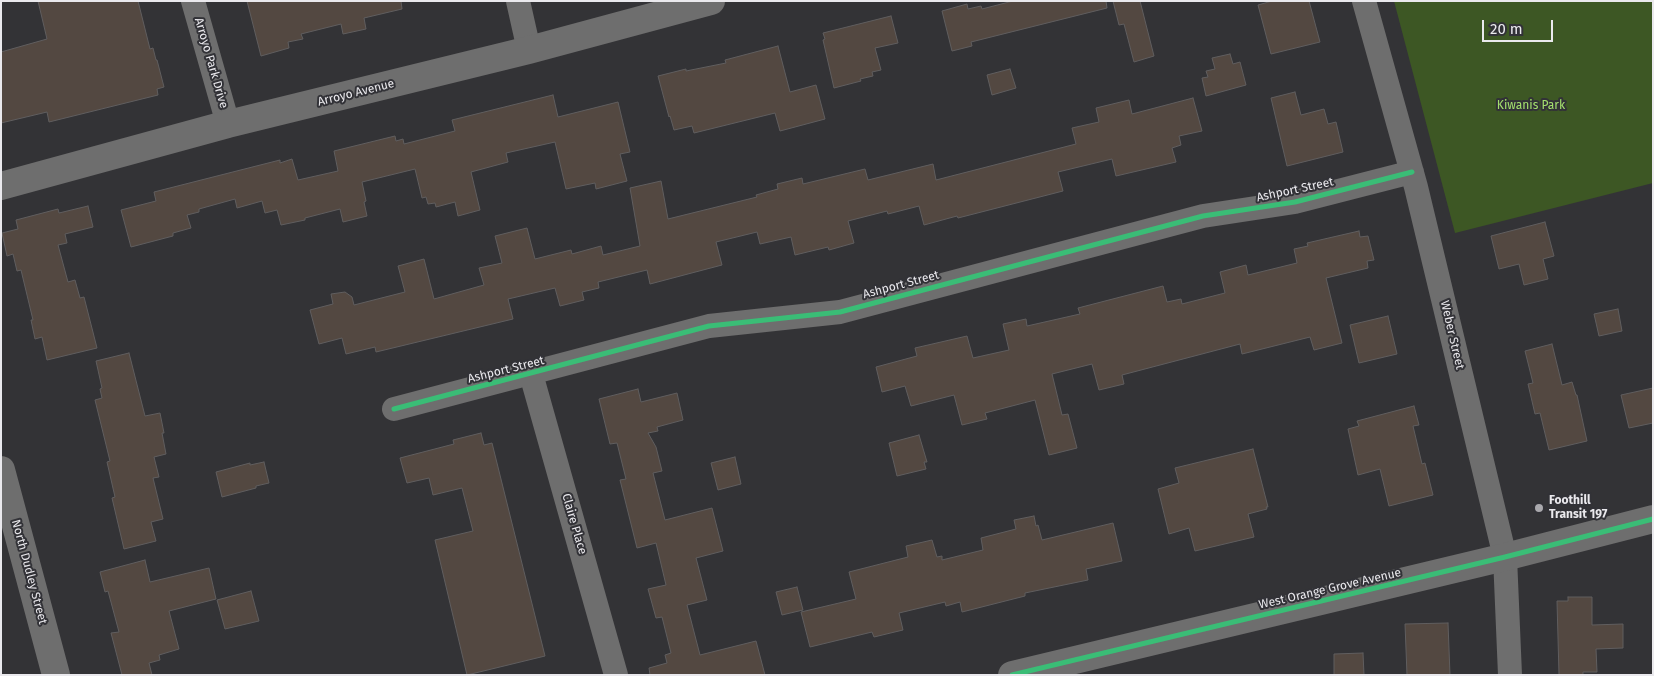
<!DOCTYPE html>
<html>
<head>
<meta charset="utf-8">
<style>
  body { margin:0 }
  #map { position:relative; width:1654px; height:676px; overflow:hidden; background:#333336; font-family:"Fira Sans",sans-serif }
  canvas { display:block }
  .frame { position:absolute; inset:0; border:2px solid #eae9ed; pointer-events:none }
  .scale { position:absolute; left:1482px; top:20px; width:71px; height:22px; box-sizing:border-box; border:2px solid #eae9ed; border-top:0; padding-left:6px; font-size:15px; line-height:18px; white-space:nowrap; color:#eae9ed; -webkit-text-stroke:4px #323237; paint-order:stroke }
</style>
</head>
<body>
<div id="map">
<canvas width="1654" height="676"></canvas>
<div class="frame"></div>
<div class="scale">20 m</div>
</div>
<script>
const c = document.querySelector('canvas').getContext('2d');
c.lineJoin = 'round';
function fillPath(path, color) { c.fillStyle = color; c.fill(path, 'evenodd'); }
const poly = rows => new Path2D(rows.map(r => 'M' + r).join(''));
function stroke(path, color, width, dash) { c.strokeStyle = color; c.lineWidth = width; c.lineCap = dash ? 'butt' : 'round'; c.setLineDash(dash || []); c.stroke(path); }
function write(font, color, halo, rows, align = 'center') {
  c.font = font + ' "Fira Sans",sans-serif'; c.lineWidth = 4; c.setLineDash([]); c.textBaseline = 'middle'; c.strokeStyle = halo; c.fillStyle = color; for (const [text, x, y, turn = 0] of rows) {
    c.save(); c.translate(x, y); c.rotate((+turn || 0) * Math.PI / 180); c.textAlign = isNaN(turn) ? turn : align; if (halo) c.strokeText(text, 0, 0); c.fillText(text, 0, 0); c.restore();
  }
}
fillPath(poly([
  [1394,1,1653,1,1653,183,1455,233]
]), '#3d5724');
const building = poly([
  [38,1,138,1,150,49,153,48,156,60,157,60,164,87,157,89,158,95,49,122,47,112,1,123,1,52,47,39,38,1],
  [247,1,401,1,402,9,364,18,366,29,343,34,341,24,301,34,303,39,288,42,289,48,261,56,247,1],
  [1013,1,1106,1,1107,8,971,42,972,46,952,51,942,11,967,4,968,9,981,6,982,9,1013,1],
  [1113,1,1140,1,1154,56,1134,62,1124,24,1119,25,1113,1],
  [1272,1,1309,1,1320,42,1271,54,1258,5,1272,1],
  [891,16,898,43,875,48,881,70,872,72,873,76,860,79,861,81,834,88,823,40,825,39,823,33,891,16],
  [778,46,790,92,816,85,825,119,780,131,775,113,694,133,692,126,674,130,670,116,669,117,658,76,686,69,686,71,726,63,725,60,778,46],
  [1230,54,1233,64,1240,62,1246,85,1206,96,1202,78,1208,77,1206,71,1215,69,1212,58,1230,54],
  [1010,69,1016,88,992,95,987,75,1010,69],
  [1295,92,1301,115,1324,109,1328,124,1336,122,1343,152,1287,166,1271,98,1295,92],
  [553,95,558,117,618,102,630,152,620,154,627,181,596,189,595,183,566,189,555,142,506,153,508,162,471,172,480,210,458,216,455,202,436,207,435,203,428,204,426,197,422,198,415,169,362,182,366,201,364,202,367,216,343,222,340,209,305,218,305,220,281,225,277,210,265,213,262,201,237,208,235,199,199,209,199,212,187,215,191,228,173,233,173,236,131,247,121,210,156,201,154,192,280,160,280,163,292,159,298,180,338,171,334,151,395,136,396,141,403,139,404,144,455,131,452,120,553,95],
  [1193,98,1202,131,1179,136,1181,145,1172,148,1176,162,1116,176,1112,159,1058,172,1063,191,958,218,957,216,924,225,919,206,888,214,887,211,848,221,854,243,829,250,828,247,795,255,791,237,760,244,757,232,716,242,722,265,650,284,647,270,598,282,599,288,582,292,584,300,560,306,555,288,508,299,513,319,376,352,375,347,346,354,342,338,319,344,310,310,333,304,331,294,345,292,352,297,354,305,405,292,398,266,424,259,434,299,484,285,479,268,502,263,495,236,527,228,535,259,571,250,572,254,601,246,603,255,640,246,630,188,661,181,668,219,757,197,756,195,778,189,777,184,802,178,803,184,865,169,868,180,933,164,936,180,1076,144,1072,128,1099,122,1096,108,1129,100,1132,114,1193,98],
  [88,206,93,227,65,234,67,243,58,245,68,282,75,280,80,298,84,297,97,348,47,360,42,337,35,339,31,320,33,320,21,270,17,271,13,254,7,256,2,233,18,229,16,220,58,209,59,213,88,206],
  [1545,222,1554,256,1543,259,1548,279,1524,285,1519,264,1499,269,1491,236,1545,222],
  [1359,231,1360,237,1368,236,1374,260,1367,261,1368,268,1326,278,1342,343,1314,350,1310,337,1242,354,1240,344,1122,375,1124,384,1099,390,1092,364,1052,374,1062,415,1068,414,1077,448,1049,455,1035,400,985,413,987,419,962,425,954,395,911,406,905,386,882,392,876,367,917,356,915,348,967,336,973,358,1009,350,1003,324,1026,319,1027,326,1080,314,1078,308,1163,286,1167,302,1181,299,1182,304,1225,293,1220,272,1246,265,1248,275,1297,263,1294,249,1308,246,1307,243,1359,231],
  [1618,309,1622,331,1599,336,1594,314,1618,309],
  [1388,316,1397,354,1359,363,1350,325,1388,316],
  [1552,344,1562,385,1572,382,1576,395,1577,395,1587,441,1549,450,1540,413,1535,414,1528,384,1533,383,1525,351,1552,344],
  [129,353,145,416,160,413,164,433,162,433,166,454,154,457,159,477,153,478,163,519,151,522,156,541,124,549,112,498,115,497,107,462,110,461,95,400,102,398,100,389,102,388,96,361,129,353],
  [1653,388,1653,423,1629,428,1621,395,1653,388],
  [638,389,641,402,677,393,683,420,657,427,658,431,648,433,656,447,662,471,653,473,665,520,712,508,723,551,696,558,707,600,687,605,700,655,756,641,765,675,650,675,649,668,667,663,665,655,671,653,662,617,656,618,648,589,666,585,656,543,637,548,620,480,626,479,617,443,610,444,599,399,638,389],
  [1414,406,1419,425,1413,426,1422,464,1425,463,1433,495,1389,506,1380,469,1358,475,1348,429,1359,426,1357,421,1414,406],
  [481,433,484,445,492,443,545,656,467,675,435,540,473,531,462,488,433,495,429,478,407,483,400,458,454,444,453,440,481,433],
  [919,435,927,462,924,462,926,469,897,476,889,443,919,435],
  [1253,449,1268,507,1266,507,1267,509,1248,514,1254,537,1195,551,1189,528,1169,534,1158,489,1179,483,1175,468,1253,449],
  [735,457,741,484,718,490,711,463,735,457],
  [264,462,269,483,256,486,256,488,222,497,216,472,250,463,250,465,264,462],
  [1034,516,1036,526,1038,525,1042,540,1113,523,1122,561,1086,569,1088,580,1025,593,1025,596,962,612,960,602,946,606,945,602,899,613,903,630,874,637,872,632,810,647,801,612,856,599,849,572,908,557,906,546,932,540,937,557,942,556,942,560,983,550,981,538,1016,529,1014,520,1034,516],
  [145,560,150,582,209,568,216,599,169,611,179,649,159,655,160,660,149,663,152,675,122,675,111,633,119,632,108,591,105,592,100,572,145,560],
  [797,587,803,610,782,615,776,592,797,587],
  [251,591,259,621,225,629,217,600,251,591],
  [1568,597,1592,597,1592,625,1623,624,1623,648,1596,649,1597,672,1583,672,1583,675,1559,675,1557,601,1568,601,1568,597],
  [1448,623,1450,675,1407,675,1405,624,1448,623],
  [1363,653,1364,675,1334,675,1334,654,1363,653]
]);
fillPath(building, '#534841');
stroke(building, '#605e5f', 1);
stroke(poly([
  [193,1,228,124],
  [518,1,529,50],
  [1364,1,1416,187,1505,557,1510,675],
  [531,374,616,675],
  [394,409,709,326,840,312,1203,216,1295,202,1412,172]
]), '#6e6e6e', 24);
stroke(poly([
  [1,186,228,124,529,50,711,1],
  [1,470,56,675],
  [1012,675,1505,557,1653,519]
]), '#6e6e6e', 28);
stroke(poly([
  [394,409,709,326,840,312,1203,216,1295,202,1412,172],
  [1012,675,1505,557,1653,519]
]), '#3abd76', 5);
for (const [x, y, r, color] of [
  [1539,508,5,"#aaa9ad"]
]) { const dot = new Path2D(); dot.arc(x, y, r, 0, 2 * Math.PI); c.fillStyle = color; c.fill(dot); stroke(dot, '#323237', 2); }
write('12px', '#eae9ed', '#323237', [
  ["Arroyo Park Drive",211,63,74],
  ["Arroyo Avenue",356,93,-14],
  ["Ashport Street",1295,190,-12],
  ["Ashport Street",901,285,-15],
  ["Weber Street",1452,335,77],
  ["Ashport Street",506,370,-14],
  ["Claire Place",574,524,74],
  ["North Dudley Street",29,572,75],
  ["West Orange Grove Avenue",1330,589,-13]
]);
write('12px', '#a4e06d', '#323237', [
  ["Kiwanis Park",1531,106]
]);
write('bold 12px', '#eae9ed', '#323237', [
  ["Foothill",1549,501],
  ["Transit 197",1549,515]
], 'left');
</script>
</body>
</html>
